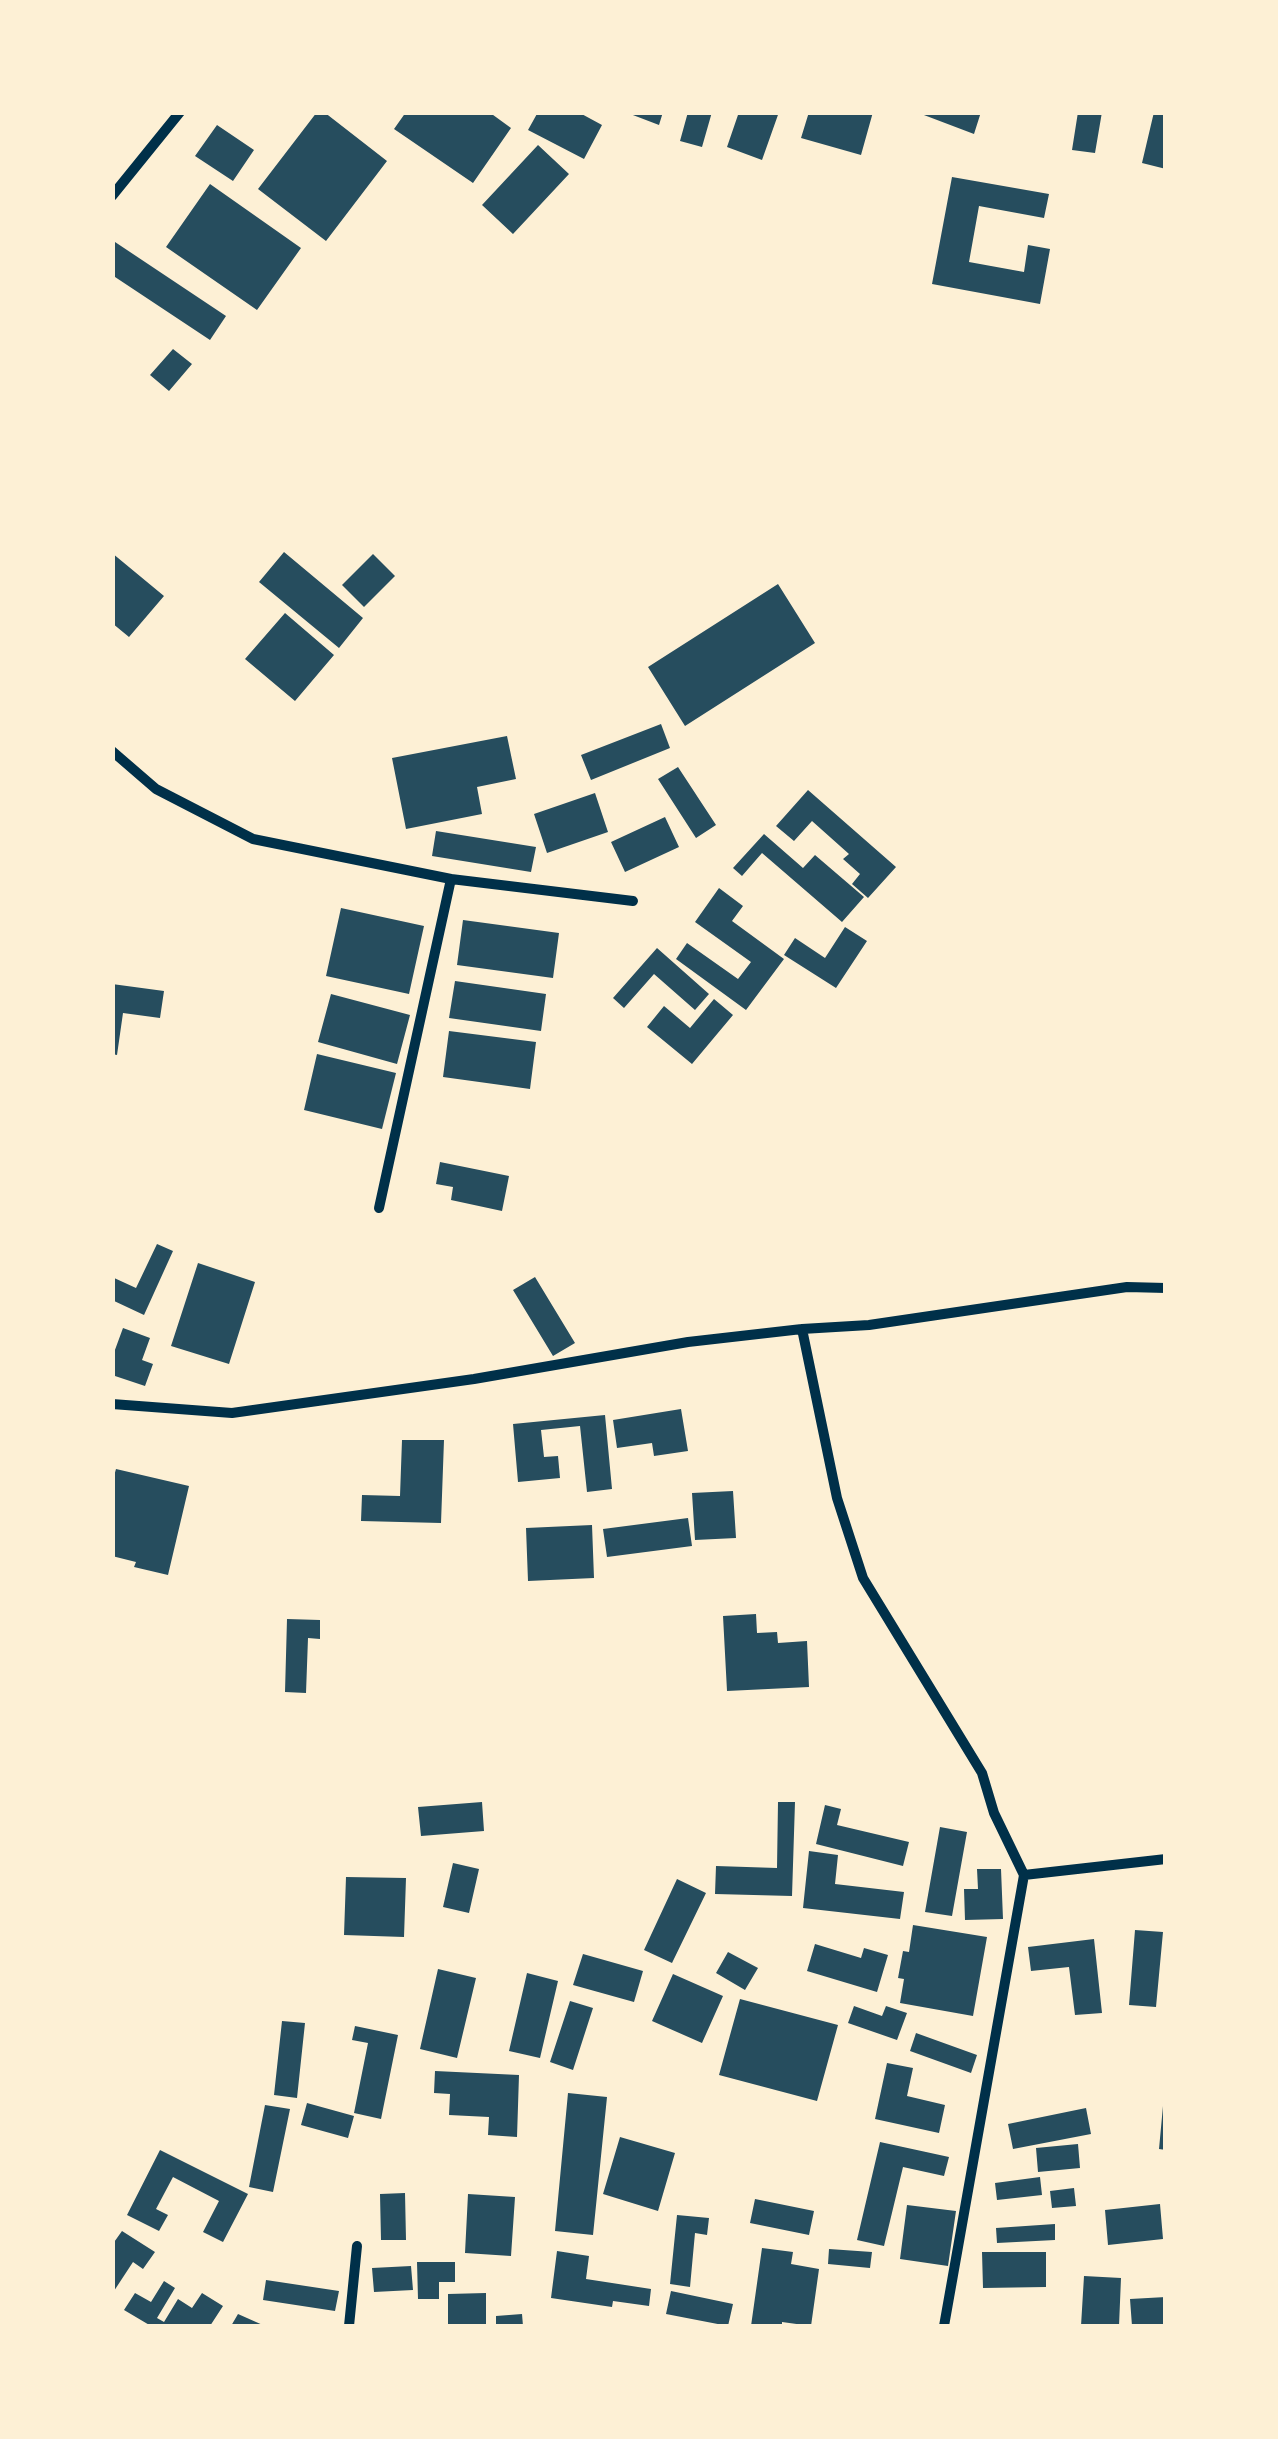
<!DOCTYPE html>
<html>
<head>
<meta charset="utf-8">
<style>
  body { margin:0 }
  #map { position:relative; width:1278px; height:2439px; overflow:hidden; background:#fdf0d5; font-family:Lato,sans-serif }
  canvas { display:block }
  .frame { position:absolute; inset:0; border:115px solid #fdf0d5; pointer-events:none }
</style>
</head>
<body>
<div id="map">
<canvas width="1278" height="2439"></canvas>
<div class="frame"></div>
</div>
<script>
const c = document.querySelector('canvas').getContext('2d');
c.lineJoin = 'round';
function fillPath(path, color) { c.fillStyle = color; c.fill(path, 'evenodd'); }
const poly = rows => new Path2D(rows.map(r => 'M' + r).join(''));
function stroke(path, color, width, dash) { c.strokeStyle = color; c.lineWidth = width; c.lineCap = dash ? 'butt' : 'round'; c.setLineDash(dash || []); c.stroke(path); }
fillPath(poly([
  [317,112,324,112,387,161,326,241,258,189],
  [406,112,489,112,511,128,473,183,394,129],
  [538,112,578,112,602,125,584,159,528,130],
  [625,112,663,112,659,125],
  [688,112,712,112,702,147,680,141],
  [739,112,779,112,762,160,727,147],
  [809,112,873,112,861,155,801,138],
  [916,112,981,112,974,134],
  [1078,112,1102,112,1095,153,1072,150],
  [1154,112,1166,112,1166,169,1142,163],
  [217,125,254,150,233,181,195,156],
  [538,145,569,174,513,234,482,205],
  [952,177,1049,194,1044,218,979,206,969,262,1024,272,1028,245,1050,249,1040,304,932,284],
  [210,184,301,248,257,310,166,247],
  [112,240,226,316,210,340,112,275],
  [173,349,192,364,169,391,150,375],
  [284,552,363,618,339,648,259,582],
  [112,553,164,596,129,637,112,623],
  [373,554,395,576,364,607,342,585],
  [778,584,815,643,685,726,648,667],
  [285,613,334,655,295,701,245,659],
  [661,724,670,748,591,780,581,755],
  [507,736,516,779,477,787,482,814,406,829,392,758],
  [678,767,716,825,696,838,658,779],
  [808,790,896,867,868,898,852,884,860,874,843,859,849,854,812,821,794,841,776,826],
  [595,793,608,832,547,853,534,814],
  [665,817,679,847,625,872,611,842],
  [436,831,536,847,531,872,432,856],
  [764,834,803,868,815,855,864,897,842,922,762,853,742,876,733,868],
  [719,888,743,906,732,921,784,959,746,1010,676,959,687,943,738,979,751,962,695,922],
  [341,908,424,926,409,994,326,976],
  [463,920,559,933,553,978,457,965],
  [845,927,867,941,836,988,784,955,795,938,825,958],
  [657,948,709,994,695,1010,654,974,624,1008,613,998],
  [455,981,546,994,541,1031,449,1018],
  [112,984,164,991,160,1018,123,1013,117,1055,112,1054],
  [331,994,410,1015,397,1064,318,1042],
  [714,999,733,1015,692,1064,647,1027,664,1006,690,1028],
  [449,1031,536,1042,530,1089,443,1077],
  [317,1054,396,1073,382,1129,304,1110],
  [440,1162,509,1176,502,1211,451,1200,453,1187,436,1184],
  [157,1244,173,1251,144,1315,112,1300,112,1277,136,1288],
  [198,1263,255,1282,229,1364,171,1346],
  [535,1277,575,1343,553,1356,513,1290],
  [123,1328,150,1338,142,1360,153,1364,145,1386,112,1375,112,1358],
  [681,1409,688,1451,654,1456,652,1443,617,1448,613,1420],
  [605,1415,612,1489,587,1492,580,1426,541,1430,544,1457,558,1456,560,1478,518,1482,513,1424],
  [402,1440,444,1440,441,1523,361,1521,362,1495,400,1496],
  [116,1469,189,1486,168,1575,134,1567,136,1562,112,1556,112,1483],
  [733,1491,736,1538,695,1540,692,1493],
  [688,1518,692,1546,607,1557,603,1529],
  [592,1525,594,1578,528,1581,526,1528],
  [756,1614,757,1633,777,1632,778,1643,807,1641,809,1687,727,1691,723,1616],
  [287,1619,320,1620,320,1639,308,1638,306,1693,285,1692],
  [482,1802,484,1831,421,1836,418,1807],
  [778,1802,795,1802,792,1896,715,1894,716,1866,777,1868],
  [825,1805,841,1809,837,1825,909,1842,903,1866,816,1844],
  [940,1827,967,1832,952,1916,925,1912],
  [809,1851,838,1855,835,1884,904,1892,900,1919,803,1908],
  [453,1863,479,1869,469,1913,443,1907],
  [977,1869,1001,1869,1003,1919,965,1920,964,1889,978,1889],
  [346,1877,406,1878,404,1937,344,1935],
  [677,1879,706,1893,672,1963,644,1950],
  [913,1925,987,1937,973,2016,900,2003,904,1979,898,1978,903,1951,909,1952],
  [1135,1930,1163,1932,1156,2007,1129,2005],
  [1094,1939,1102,2013,1075,2015,1069,1967,1031,1971,1028,1947],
  [815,1944,861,1958,864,1948,888,1955,877,1992,807,1971],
  [728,1952,758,1968,745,1990,716,1973],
  [583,1954,643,1971,634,2002,573,1985],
  [438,1969,476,1978,457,2058,420,2049],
  [527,1973,558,1981,540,2058,509,2051],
  [673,1974,723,1996,702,2043,652,2021],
  [740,1999,838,2025,817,2101,719,2075],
  [570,2001,593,2008,573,2070,550,2062],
  [854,2006,882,2016,886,2006,907,2013,897,2040,848,2023],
  [282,2021,305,2023,297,2098,274,2095],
  [355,2026,398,2035,381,2119,354,2113,368,2043,352,2040],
  [916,2033,977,2055,971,2073,910,2051],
  [887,2063,913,2068,907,2096,945,2105,939,2133,875,2119],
  [435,2071,519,2075,517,2137,488,2135,489,2117,449,2115,450,2094,434,2093],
  [568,2093,607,2097,593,2235,555,2231],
  [307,2103,354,2116,348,2138,301,2125],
  [265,2105,290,2109,273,2192,249,2187],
  [1163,2106,1166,2106,1166,2150,1159,2149],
  [1086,2108,1091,2134,1013,2149,1008,2124],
  [620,2137,675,2153,658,2211,603,2194],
  [880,2142,949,2157,944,2176,903,2167,884,2246,857,2240],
  [1078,2144,1080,2168,1038,2172,1036,2148],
  [160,2150,248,2194,223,2242,203,2232,219,2201,173,2177,156,2209,168,2215,159,2231,127,2215],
  [1040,2177,1042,2195,997,2200,995,2183],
  [1074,2188,1076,2206,1052,2208,1050,2191],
  [405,2193,406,2240,381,2240,380,2194],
  [468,2194,515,2197,511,2256,465,2253],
  [755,2199,814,2211,809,2235,750,2223],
  [1160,2204,1163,2239,1108,2245,1105,2210],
  [907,2205,956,2211,948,2266,900,2259],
  [677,2215,709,2218,707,2235,695,2233,690,2287,670,2284],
  [1055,2224,1055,2240,997,2243,996,2228],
  [122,2231,155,2252,143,2269,133,2262,112,2294,112,2245],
  [762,2248,793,2252,791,2264,819,2269,811,2326,782,2322,782,2326,751,2326],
  [829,2249,872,2252,870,2268,828,2264],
  [557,2251,589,2256,586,2279,651,2289,649,2306,613,2301,612,2307,551,2298],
  [982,2252,1046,2252,1046,2287,983,2288],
  [417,2262,455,2262,455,2282,439,2282,439,2299,418,2299],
  [411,2266,413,2290,374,2292,372,2268],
  [1084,2276,1121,2278,1119,2326,1081,2326],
  [266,2280,339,2291,335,2311,263,2300],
  [164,2281,175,2288,157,2318,164,2322,178,2299,192,2308,202,2293,223,2306,210,2326,151,2326,124,2310,135,2293,151,2302],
  [671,2291,733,2304,728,2326,666,2314],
  [486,2293,486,2326,448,2326,448,2294],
  [1166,2297,1166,2326,1132,2326,1130,2299],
  [238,2314,265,2326,231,2326],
  [522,2314,523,2326,496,2326,496,2316]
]), '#264d5e');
stroke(poly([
  [112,196,180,112],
  [112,751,156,789,253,839,451,879,633,901],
  [379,1208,451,879],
  [802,1329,837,1498,863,1578,982,1773,994,1813,1024,1875,944,2326],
  [112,1404,232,1413,474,1379,688,1342,802,1329,869,1325,1127,1287,1166,1288],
  [1024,1875,1166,1859],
  [349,2326,357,2246]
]), '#003049', 10);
</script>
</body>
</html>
